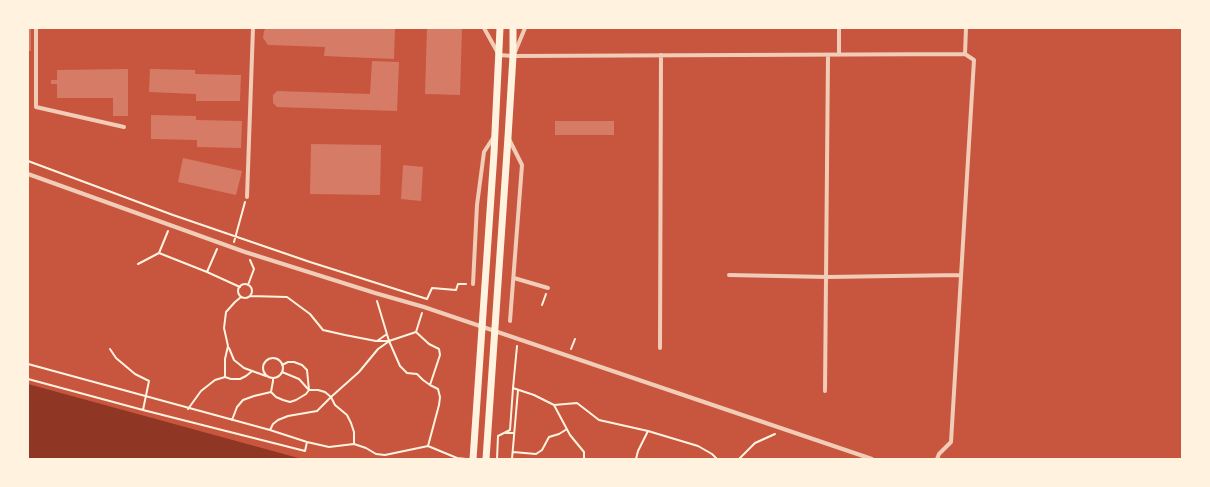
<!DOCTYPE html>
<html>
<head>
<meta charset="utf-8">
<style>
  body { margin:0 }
  #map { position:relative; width:1210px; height:487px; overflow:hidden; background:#c8553d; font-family:"Public Sans",sans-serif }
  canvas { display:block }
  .frame { position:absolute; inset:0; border:29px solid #fff3e0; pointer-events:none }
</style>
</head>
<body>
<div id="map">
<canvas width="1210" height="487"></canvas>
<div class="frame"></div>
</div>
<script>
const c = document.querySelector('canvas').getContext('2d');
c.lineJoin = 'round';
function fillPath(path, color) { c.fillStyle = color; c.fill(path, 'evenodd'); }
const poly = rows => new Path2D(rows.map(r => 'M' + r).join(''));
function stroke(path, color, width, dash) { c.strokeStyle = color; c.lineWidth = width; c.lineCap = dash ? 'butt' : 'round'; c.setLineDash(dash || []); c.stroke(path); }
fillPath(poly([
  [28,384,302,459,28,459]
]), '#8f3625');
fillPath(poly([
  [28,28,31,28,31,51,28,51],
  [266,28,395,28,394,59,324,56,325,47,268,45,263,38,264,31],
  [427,28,462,28,460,95,425,94],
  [372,61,399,62,397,111,277,107,273,103,273,95,277,91,370,94],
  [128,69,128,116,113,116,113,98,57,98,57,84,51,84,51,80,57,80,57,70],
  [150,69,195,70,195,74,241,75,240,101,196,101,196,94,149,92],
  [151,115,196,116,196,120,242,121,241,148,197,147,197,140,151,139],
  [555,121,614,121,614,135,555,135],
  [311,144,381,145,380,195,310,194],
  [183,158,242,171,236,195,178,182],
  [403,165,423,167,421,201,401,199]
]), '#d67c66');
stroke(poly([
  [28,161,173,215,310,262,427,299],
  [234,242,245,202],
  [159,253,207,272,240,287],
  [138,264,159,253,168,231],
  [207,272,217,249],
  '238 291a7 7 0 1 1 14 0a7 7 0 1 1-14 0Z',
  [248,285,254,269,250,260],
  [250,296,287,297,310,314,323,330,345,335,376,341,389,341,416,332],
  [427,299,432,288,456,290,458,284,466,284],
  [377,301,389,341,400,366,407,373,417,374,423,380,430,385],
  [542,305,546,294],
  [422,313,416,332,429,344,439,349,440,355,430,385,438,389,440,397,439,405,428,446],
  [377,341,387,334],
  [517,346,513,388,534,395,554,405],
  [229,348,234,360,244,368,266,376],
  [110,349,116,358,135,374,149,381,143,410],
  [571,349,575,339],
  '263 368a10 10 0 1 1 20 0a10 10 0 1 1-20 0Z',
  [28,364,270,430,307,442,329,447,354,444,366,448,376,454,385,455,428,446,457,458,466,459],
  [282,365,288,362,294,362,302,365,307,370,309,390],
  [282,372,299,379,308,389],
  [225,377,231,379,240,379,246,376,251,372],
  [273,378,273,381,271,392,276,397,283,400,290,402,296,400,306,394,309,390,318,390,325,392,331,397,335,405,347,415,351,423,354,432,354,444],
  [28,379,143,410,305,451,307,442],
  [188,409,201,391,215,380,225,377,225,359,228,346,224,328,226,312,235,302,241,297],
  [232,420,237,407,243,400,254,396,271,392],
  [270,430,273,424,278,420,288,416,317,411,331,397,359,372,378,349,388,342],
  [506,433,514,433],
  [513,452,536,454,542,450,549,437,559,434,567,429],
  [497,459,498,436,510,430,513,388],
  [512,459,518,390],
  [584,459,584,452,570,435,554,405,577,403,599,420,648,431,698,446,712,454,717,459],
  [636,459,638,451,648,431],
  [739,459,755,443,775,434]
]), '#fff3e0', 2);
stroke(poly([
  [36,28,36,107,124,127],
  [484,28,499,55,513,56,965,54],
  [515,52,525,28],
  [965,54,966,28],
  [839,55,839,28],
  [509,139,522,165,510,321],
  [28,174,245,252,375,293,424,307,872,459],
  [247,197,253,28],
  [729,275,827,277,960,275],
  [514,278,548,288],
  [473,284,477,205,484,152,493,138],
  [660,348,661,55],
  [825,391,828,55],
  [937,459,939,454,951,442,974,60,965,54]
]), '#f1ccb7', 4);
stroke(poly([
  [473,459,494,153,500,28],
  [486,459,508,137,513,56,513,28]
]), '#fff3e0', 7);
</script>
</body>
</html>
